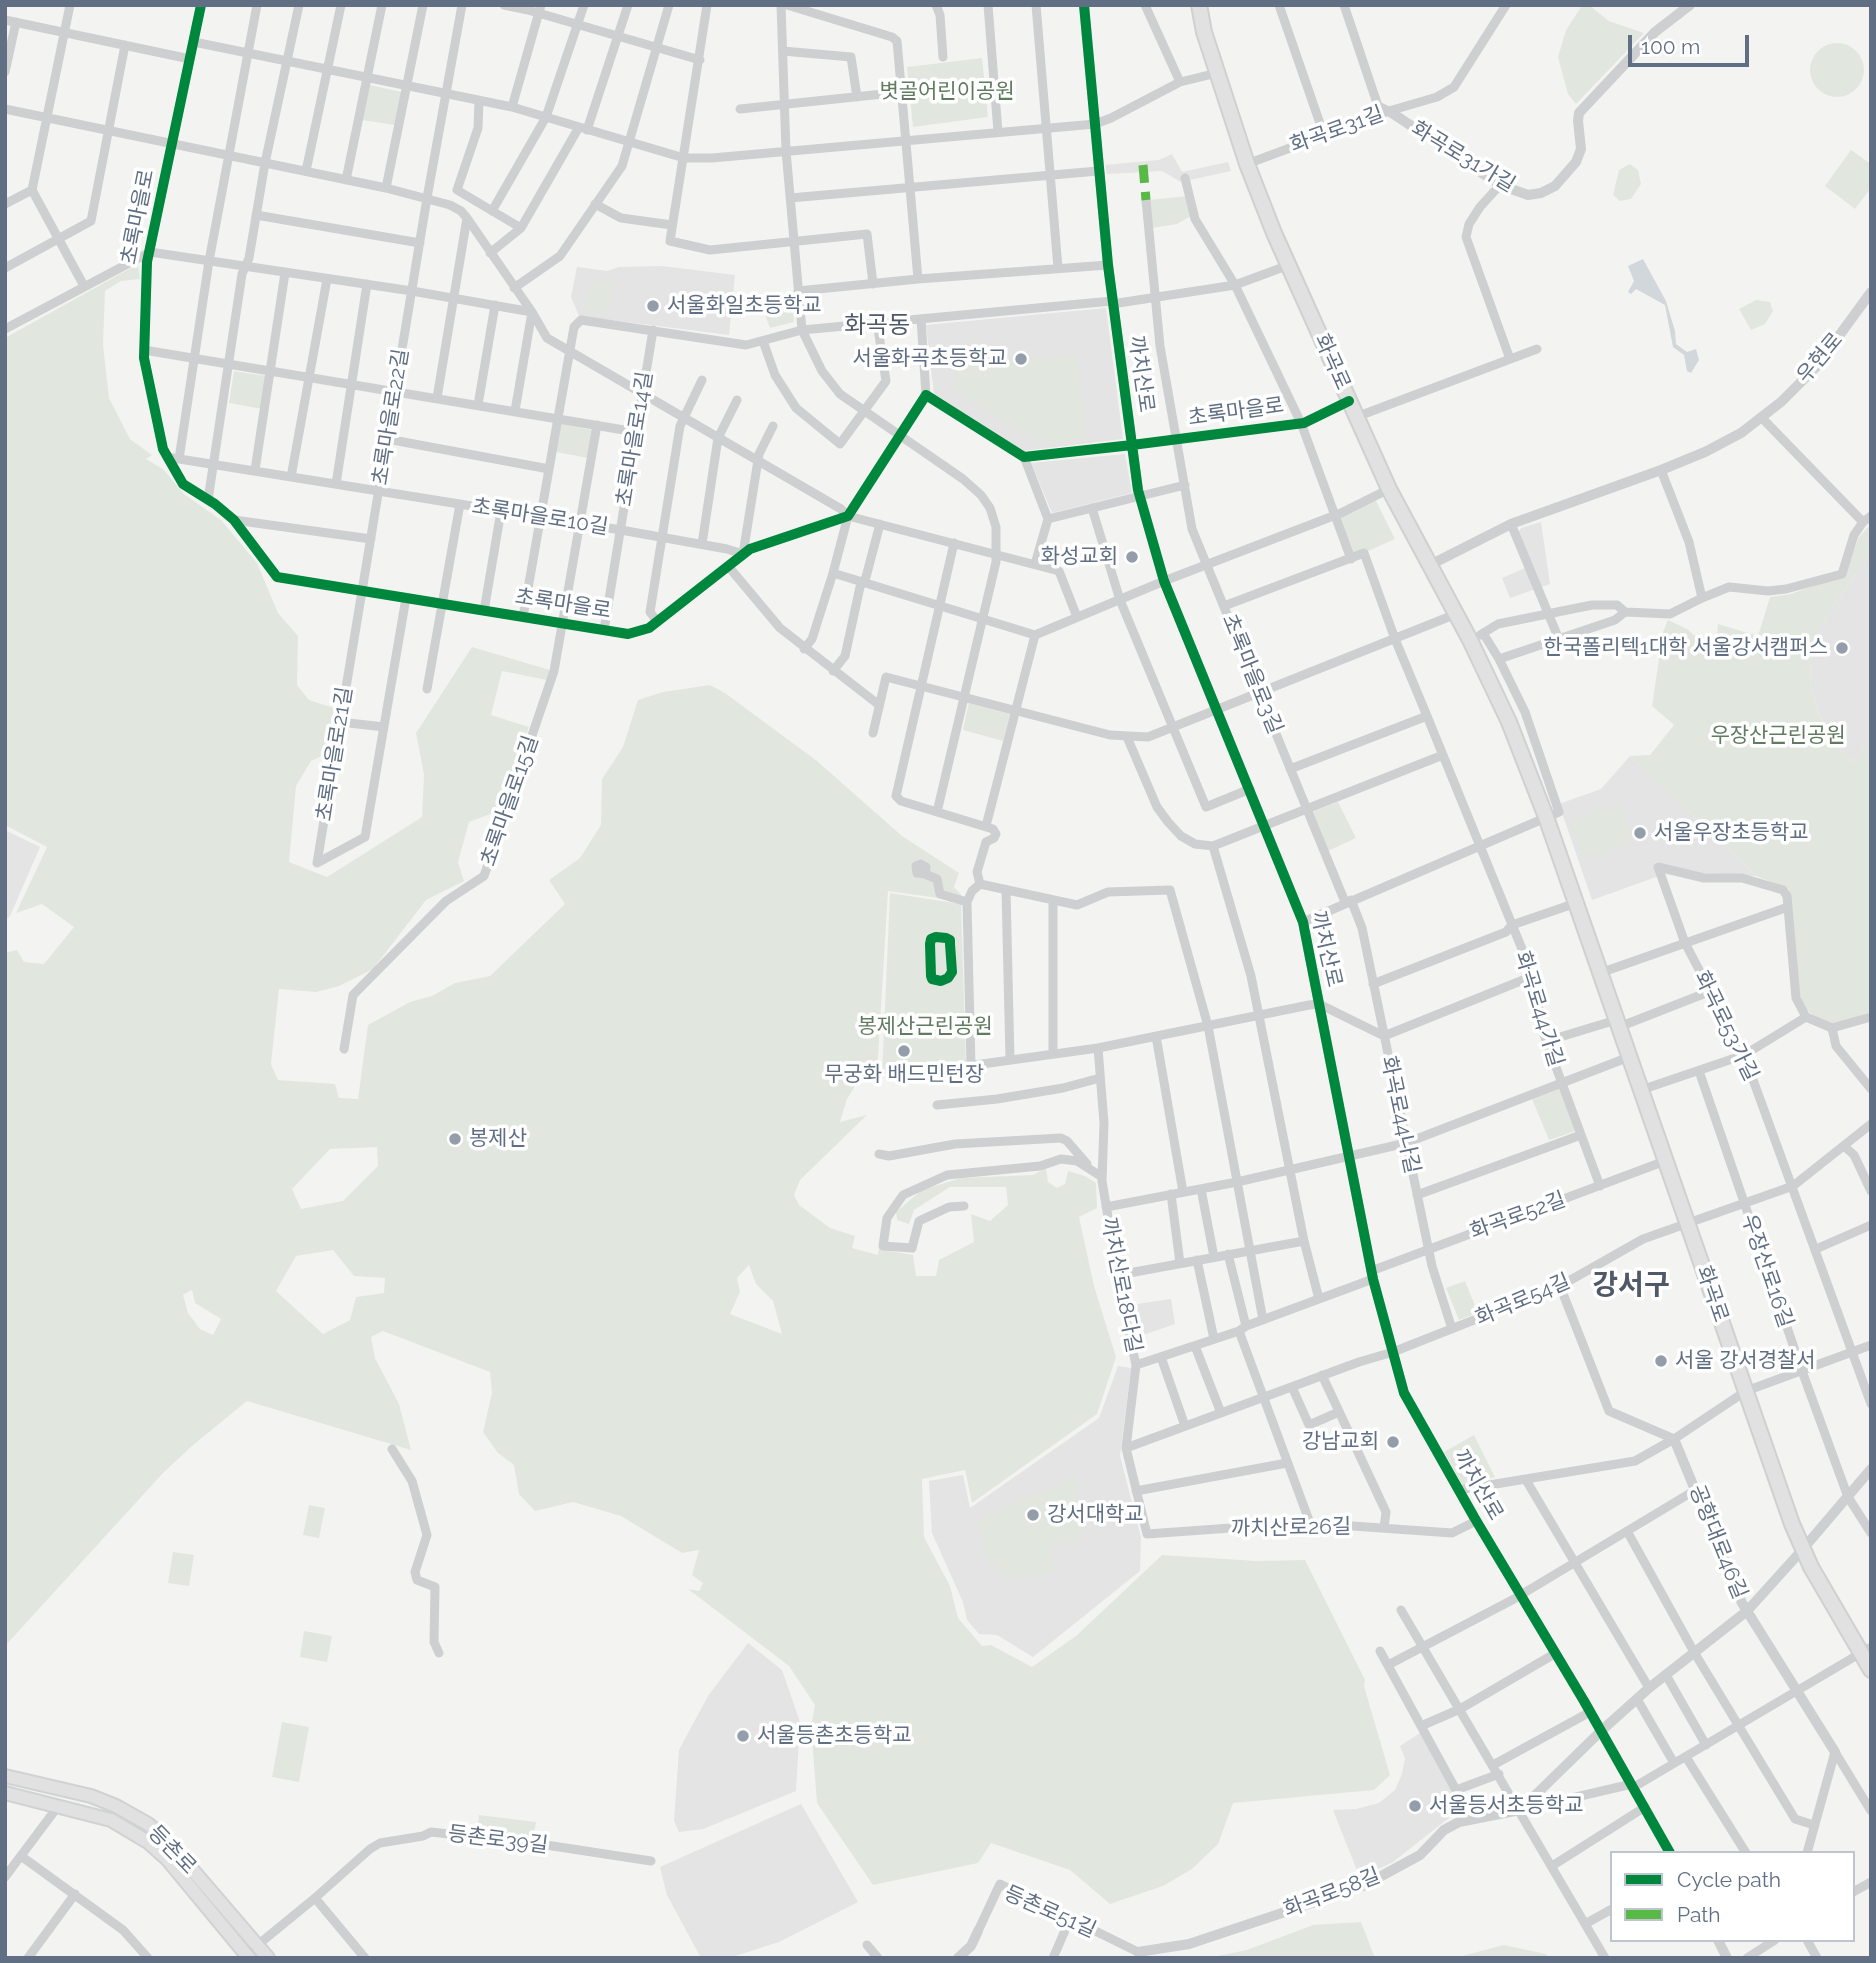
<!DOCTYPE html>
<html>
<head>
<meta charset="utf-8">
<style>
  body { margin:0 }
  #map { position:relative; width:1876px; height:1963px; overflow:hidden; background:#f3f4f1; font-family:Raleway,sans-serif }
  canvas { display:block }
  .frame { position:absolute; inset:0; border:7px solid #606f84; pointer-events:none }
  .legend { position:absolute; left:1610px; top:1851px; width:245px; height:91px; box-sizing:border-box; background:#fff; border:2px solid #bfc5ce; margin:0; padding:9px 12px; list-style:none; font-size:21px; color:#606f84 }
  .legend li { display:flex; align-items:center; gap:14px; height:35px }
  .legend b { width:35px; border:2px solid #bfc5ce }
  .scale { position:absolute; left:1628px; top:35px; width:121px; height:32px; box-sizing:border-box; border:4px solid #606f84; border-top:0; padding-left:9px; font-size:21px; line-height:24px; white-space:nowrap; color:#606f84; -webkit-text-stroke:5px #fff; paint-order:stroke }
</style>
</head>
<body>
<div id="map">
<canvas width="1876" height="1963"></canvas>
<div class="frame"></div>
<ul class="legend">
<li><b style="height:9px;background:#00873e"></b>Cycle path</li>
<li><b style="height:9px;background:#58b947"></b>Path</li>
</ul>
<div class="scale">100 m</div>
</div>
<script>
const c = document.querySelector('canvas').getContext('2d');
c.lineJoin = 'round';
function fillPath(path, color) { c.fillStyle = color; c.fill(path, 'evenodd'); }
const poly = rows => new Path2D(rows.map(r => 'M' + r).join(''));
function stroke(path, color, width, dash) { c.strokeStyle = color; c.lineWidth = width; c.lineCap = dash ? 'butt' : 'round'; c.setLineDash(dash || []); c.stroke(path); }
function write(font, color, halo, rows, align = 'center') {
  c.font = font + ' Raleway,"Noto Sans KR",sans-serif'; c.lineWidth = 7; c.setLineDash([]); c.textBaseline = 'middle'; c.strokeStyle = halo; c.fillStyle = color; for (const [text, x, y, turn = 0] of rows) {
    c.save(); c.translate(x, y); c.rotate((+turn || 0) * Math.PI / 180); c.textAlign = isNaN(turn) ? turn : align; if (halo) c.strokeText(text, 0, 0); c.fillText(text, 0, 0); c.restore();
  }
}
fillPath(poly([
  [1172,154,1182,172,1228,162,1231,171,1181,182,1162,171,1107,174,1105,165,1159,160],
  [662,266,735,275,729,335,579,316,571,297,577,267,607,271,619,267],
  [1106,308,1123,439,1023,451,934,394,926,325],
  [1125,454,1132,493,1052,513,1031,463],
  [1541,522,1550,584,1510,598,1502,578,1532,565,1518,532,1521,528],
  [1871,553,1871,738,1854,762,1837,747,1818,712,1811,687,1810,662,1818,634,1830,610],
  [1630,756,1756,876,1701,873,1655,862,1659,876,1592,900,1559,804,1601,789],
  [5,830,40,847,10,916,5,920],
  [1171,1299,1175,1324,1137,1337,1130,1305],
  [1118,1366,1131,1368,1120,1456,1141,1537,1140,1571,1033,1657,997,1635,979,1634,967,1620,963,1602,932,1533,929,1481,963,1475,970,1508,1099,1418],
  [748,1643,782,1670,800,1722,796,1791,703,1829,679,1832,674,1821,679,1750,708,1696],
  [1420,1733,1465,1811,1450,1817,1393,1862,1360,1878,1333,1810,1356,1809,1379,1803,1395,1790,1402,1774,1405,1758,1400,1746],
  [801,1804,858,1902,779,1942,729,1958,701,1958,667,1895,660,1867]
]), '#e3e4e3');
fillPath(poly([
  [1590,6,1609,21,1644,33,1576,104,1568,94,1558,57,1566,30,1581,7],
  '1810 70a27 27 0 1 1 54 0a27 27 0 1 1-54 0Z',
  [982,58,988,117,913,127,907,67],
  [369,85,402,92,395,125,362,120],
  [1851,150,1871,164,1871,188,1855,209,1825,186],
  [1630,164,1638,170,1641,184,1631,199,1620,201,1613,195,1619,170],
  [1188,196,1193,215,1177,224,1152,228,1149,200],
  [138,264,140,279,121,281,105,291,103,345,109,398,130,439,152,455,146,459,163,469,184,494,221,520,257,563,278,613,298,636,297,685,309,700,334,708,324,755,311,761,296,786,289,862,327,877,422,817,424,775,416,733,472,647,550,670,547,680,502,671,491,715,529,727,501,810,469,822,458,862,464,881,426,900,373,969,339,986,316,992,279,989,271,1064,278,1080,335,1084,339,1098,358,1099,368,1025,410,1002,432,996,455,983,490,976,565,904,549,880,580,858,601,825,602,779,623,747,638,700,663,692,710,685,725,693,817,761,902,836,959,873,954,887,963,897,960,901,888,891,877,1074,862,1075,847,1099,840,1122,867,1115,800,1180,794,1195,799,1205,830,1228,855,1236,852,1248,878,1255,879,1249,913,1255,916,1276,936,1276,939,1260,974,1242,971,1214,990,1221,1008,1205,1006,1187,950,1187,914,1210,909,1224,897,1220,896,1212,922,1190,961,1178,1033,1175,1046,1168,1048,1182,1057,1188,1065,1184,1068,1171,1085,1176,1096,1183,1097,1208,1079,1217,1094,1286,1116,1357,1097,1414,972,1503,965,1470,922,1479,924,1537,950,1586,958,1618,982,1646,991,1645,1032,1667,1076,1636,1162,1555,1257,1561,1305,1560,1365,1680,1364,1686,1390,1775,1374,1790,1233,1803,1218,1844,1192,1869,1163,1886,1110,1904,1070,1870,991,1843,978,1863,873,1885,817,1803,811,1726,815,1705,789,1666,688,1589,699,1591,703,1583,692,1575,699,1550,682,1553,621,1516,573,1502,535,1511,519,1494,514,1465,498,1453,483,1432,492,1393,490,1372,383,1331,371,1337,375,1358,399,1404,411,1450,247,1401,192,1446,163,1473,5,1646,5,953,17,950,24,962,44,964,74,927,42,904,16,913,47,847,5,825,5,338],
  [377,1147,378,1166,343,1201,301,1209,292,1189,330,1149],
  [333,1250,354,1276,385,1278,384,1293,356,1297,350,1320,323,1334,276,1291,296,1256],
  [749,1265,756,1284,773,1301,782,1334,730,1314,740,1292,737,1278],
  [192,1290,195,1303,221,1319,213,1335,200,1329,188,1313,183,1295],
  [611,281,608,313,600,312,600,315,583,311,587,305,591,286,596,282],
  [792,294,794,322,770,328,759,298],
  [1756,300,1770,302,1773,311,1765,324,1751,330,1739,309],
  [1077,356,1086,438,1049,444,1017,429,981,407,957,388,954,363],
  [234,371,267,376,262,409,229,403],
  [561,424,593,430,588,458,556,452],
  [1375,499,1395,539,1368,551,1362,551,1353,555,1340,518],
  [1871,524,1871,553,1830,610,1818,634,1810,662,1811,687,1818,712,1837,747,1854,762,1871,738,1871,1012,1831,1025,1811,1014,1803,1005,1797,989,1789,889,1756,876,1630,756,1650,755,1674,725,1652,706,1663,632,1668,620,1687,629,1695,636,1717,635,1718,624,1758,636,1770,597,1791,594,1845,575,1859,537],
  [969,702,1010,713,1003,741,963,730],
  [1338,802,1356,838,1328,851,1312,812],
  [1619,804,1632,841,1584,859,1570,822],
  [890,893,961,904,966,1063,882,1074],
  [1560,1088,1576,1131,1549,1140,1532,1099],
  [1465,1281,1478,1313,1459,1320,1446,1288],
  [1474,1435,1495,1477,1463,1486,1444,1452],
  [1075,1478,1085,1527,1078,1533,1075,1541,1053,1545,1049,1548,1056,1570,1025,1578,1014,1578,999,1571,987,1554,976,1522,985,1520,995,1512],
  [309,1505,325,1508,319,1538,303,1535],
  [173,1552,194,1555,189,1586,168,1583],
  [304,1631,332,1636,327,1662,300,1657],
  [282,1722,309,1727,299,1782,272,1777],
  [479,1815,536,1822,532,1845,476,1839],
  [1361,1922,1375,1958,1207,1958,1247,1950,1313,1925],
  [1504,1945,1546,1954,1548,1958,1454,1958]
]), '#e1e7df');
fillPath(poly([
  [1643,259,1666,301,1675,331,1676,344,1687,352,1696,349,1699,360,1691,373,1687,371,1684,355,1673,347,1665,305,1636,289,1631,294,1628,292,1634,281,1628,266]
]), '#d1d7db');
const secondary = poly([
  [5,1776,91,1796,116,1806,148,1824,166,1839,268,1958],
  [5,1793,111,1820,148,1842,167,1859,249,1958]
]);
const primary = poly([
  [1199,5,1204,32,1247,164,1274,233,1389,489,1470,640,1509,722,1546,817,1792,1524,1811,1567,1871,1670]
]);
stroke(secondary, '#d0d2d3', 16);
stroke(primary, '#cfd1d1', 18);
stroke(poly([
  [70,5,32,190,84,286],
  [201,5,147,262,144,358,163,449,183,484,215,504,234,520,277,577,628,634,649,628,750,549,848,516,926,395,1024,457,1132,445,1304,423,1349,401],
  [504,5,528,10,700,60],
  [707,5,670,241,710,250,867,234,873,284],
  [781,5,786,151,802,330,822,371,840,394,963,479,981,495,990,508,996,527,996,562,937,812],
  [787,5,892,37,897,41,918,279],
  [936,5,940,15,943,57],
  [988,5,998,132],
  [1036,5,1058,268],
  [1145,5,1180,82],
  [1279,5,1324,135],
  [1344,5,1378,106,1389,111],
  [5,20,190,59],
  [194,42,512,107,684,158,712,158,1095,124,1111,118,1180,82,1217,73],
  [783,51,851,57,857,97],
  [5,72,16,22],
  [479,101,478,128,457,190,521,228],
  [512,107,541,5],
  [5,109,386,188,450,205,461,211,467,218,532,312,547,338,841,509,848,516,1059,571,1077,617],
  [740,109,902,92],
  [587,130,628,5],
  [1247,164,1389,111,1437,97,1454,87,1506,5],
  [306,171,341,5],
  [1185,178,1195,219,1235,285,1301,423,1351,559],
  [346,180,382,5],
  [1500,185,1480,207,1469,224,1466,237,1510,359],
  [386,188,423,5],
  [790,198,1098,171],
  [1146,200,1160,346,1192,529,1345,902],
  [5,204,32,190],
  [595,204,621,218,672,225],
  [492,211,546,117,584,5],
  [256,215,420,243],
  [150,252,412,291,532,312,515,411],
  [490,253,521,228,579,127],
  [5,268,91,221,125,45],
  [514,288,560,256,622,166,669,5],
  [798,291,918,279,1108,265],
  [1112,304,1235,285,1289,265],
  [921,319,926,395],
  [5,329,150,252],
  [763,341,775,375,796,408,840,444,886,381,877,322],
  [144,350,636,432],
  [437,398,467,218],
  [478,405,495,305],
  [1356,417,1537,349],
  [1761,417,1863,522],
  [387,439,549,469],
  [167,457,621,530,727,549,743,554,759,454,773,426],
  [1024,457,1048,519,1035,564],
  [179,459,209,261,257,5],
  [255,470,285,273],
  [1661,470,1689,542,1702,598],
  [291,477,327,279],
  [336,484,367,284],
  [208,500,242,274,249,258,265,163,299,5],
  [1092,508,1120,600,1206,807,1250,789],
  [1048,519,1185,485],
  [234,520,371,539],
  [1511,524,1558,637],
  [954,543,896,796,901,801,993,829,996,834,994,838,986,842,977,872,980,884],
  [702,544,718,438,737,400],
  [728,566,780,628,879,705],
  [833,573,1035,635,1164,581,1341,513,1389,489],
  [406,598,365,837,317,863,427,198,462,5],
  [1224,606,1364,553,1395,639,1427,716],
  [484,611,501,511],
  [523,617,574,327,581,320,746,345,802,330,1112,301],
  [657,621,650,612,680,426,702,380],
  [604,630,653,330],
  [1480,635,1498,624,1592,605,1617,605,1625,612],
  [804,649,812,639,833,573,848,516],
  [1499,659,1615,620,1625,612,1670,614,1702,598,1729,587,1768,591,1786,589,1842,574,1854,535,1863,522,1871,516],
  [833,671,845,656,860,587,866,577,880,524],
  [427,689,460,504],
  [340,722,384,727],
  [873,733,886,677,1110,735,1148,737,1456,614],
  [1127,737,1157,807,1168,822,1181,836,1195,844,1213,846,1443,755],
  [1290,769,1427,716,1533,976,1543,1032,1600,1186],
  [986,826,1035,635],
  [1213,846,1251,976,1304,1241,1319,1299],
  [1658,867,1685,943,1744,1055,1871,1404],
  [1658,867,1704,878,1742,878,1783,890,1787,896,1796,998,1806,1017,1832,1028,1836,1046,1871,1089],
  [925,874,917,873,916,866,921,864,926,867,925,874,937,879,940,894,967,902],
  [980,884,1077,905,1108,892,1170,890,1208,1026,1263,1320],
  [1006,890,1010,1060],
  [1053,900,1053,1054],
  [1351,900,1362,928,1432,1266,1452,1329],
  [1303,922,1559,812,1525,712,1499,659,1483,633],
  [1600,973,1788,907],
  [1373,984,1506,932,1512,925,1576,903],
  [1619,1027,1711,991],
  [1832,1028,1871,1017],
  [1156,1036,1183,1192],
  [1547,1041,1616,1020],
  [1098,1048,1104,1123,1102,1181,1122,1301,1136,1365,1126,1448,1147,1534,1231,1528,1276,1528,1310,1523,1452,1533,1476,1521],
  [344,1049,353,995,446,901,484,876,554,671,597,425],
  [971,1066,967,902,972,891,980,884],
  [1699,1071,1802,1371,1848,1497,1871,1533],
  [924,1072,1098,1048,1309,1005,1319,1004,1384,1036,1533,976],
  [1641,1090,1744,1055,1806,1017],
  [937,1105,997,1099,1063,1088,1100,1078],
  [1844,1146,1854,1155,1871,1191],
  [879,1154,889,1156,955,1144,1061,1138,1067,1141,1087,1164],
  [1201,1189,1214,1257],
  [1171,1194,1180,1263],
  [1417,1195,1581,1135],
  [964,1206,949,1207,919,1221,912,1248,883,1246,887,1218,903,1195,947,1175,1040,1166,1061,1159,1077,1161,1102,1177],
  [1106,1207,1237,1182,1406,1143,1629,1057],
  [1816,1249,1871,1225],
  [1228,1254,1246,1326],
  [1197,1260,1214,1339],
  [1371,1271,1665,1161],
  [1118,1275,1304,1241],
  [1560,1286,1609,1411,1674,1439],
  [1239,1331,1310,1523],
  [1195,1346,1221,1413],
  [1161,1357,1185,1426],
  [1136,1365,1239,1331,1246,1326,1373,1279],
  [1322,1375,1386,1512,1384,1528],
  [1292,1387,1309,1425,1339,1412],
  [1126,1448,1359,1362,1393,1352,1560,1286,1643,1239,1793,1186,1871,1124],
  [392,1449,412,1481,427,1535,415,1572,417,1580,435,1587,434,1642,439,1653],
  [1526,1480,1649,1688],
  [1459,1490,1635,1461,1674,1439,1746,1391,1871,1345],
  [1136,1491,1287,1463],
  [1627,1531,1694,1652,1795,1819,1814,1825],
  [1401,1610,1605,1958],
  [1380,1651,1456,1790,1499,1774],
  [1388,1665,1514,1599,1697,1489],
  [1666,1675,1706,1745],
  [1637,1699,1674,1763],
  [1421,1726,1460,1709,1556,1653],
  [1835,1752,1871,1811],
  [1686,1757,1746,1853],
  [1493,1765,1590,1712],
  [1634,1787,1871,1647],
  [1520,1810,1632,1784],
  [1807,1853,1835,1752],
  [21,1856,123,1930,148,1958],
  [1552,1866,1645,1807],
  [5,1877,53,1813,56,1804],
  [1853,1892,1871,1882],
  [315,1898,365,1958],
  [1585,1924,1612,1909],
  [978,1931,1000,1884,1138,1952],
  [1807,1940,1817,1958],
  [867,1945,878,1958],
  [254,1948,315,1898,370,1849,380,1843,423,1836,431,1832,546,1845,651,1861],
  [28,1958,75,1894],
  [1053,1958,1070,1919],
  [1747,1958,1775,1940]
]), '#cecfd0', 9);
stroke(poly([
  [1084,5,1108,265,1138,490,1164,581,1303,922,1373,1279,1404,1393,1474,1517,1584,1701,1670,1853],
  [1389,111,1500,185,1528,195,1541,193,1555,186,1576,162,1581,149,1578,121,1579,113,1655,32,1690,5],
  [1430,565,1511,524,1661,470,1705,452,1741,433,1781,402,1817,366,1871,292],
  [1674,1439,1742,1603,1835,1752],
  [1718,1940,1727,1958],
  [1138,1952,1189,1944,1363,1886,1420,1855,1444,1830,1459,1822,1520,1810,1601,1731,1649,1688,1747,1611,1803,1549,1871,1469],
  [958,1958,971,1946,978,1931]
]), '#cecfd0', 10);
stroke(secondary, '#e1e1e2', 12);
stroke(primary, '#e1e1e2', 14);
stroke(poly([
  [1143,165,1146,200]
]), '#58b947', 9, [18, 9]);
stroke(poly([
  [201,5,147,262,144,358,163,449,183,484,215,504,234,520,277,577,628,634,649,628,750,549,848,516,926,395,1024,457,1132,445,1304,423,1349,401],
  [1084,5,1108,265,1138,490,1164,581,1303,922,1373,1279,1404,1393,1474,1517,1584,1701,1670,1853],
  [936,937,946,938,950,940,950,944,952,972,948,978,941,981,932,979,931,976,930,944,931,939,936,937]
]), '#00873e', 10);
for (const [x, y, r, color] of [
  [653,306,7,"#939eaa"],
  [1021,359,7,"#939eaa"],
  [1132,557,7,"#939eaa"],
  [1842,648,7,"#939eaa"],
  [1640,833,7,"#939eaa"],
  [904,1051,7,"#939eaa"],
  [455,1139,7,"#939eaa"],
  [1661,1361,7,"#939eaa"],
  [1393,1442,7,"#939eaa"],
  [1033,1515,7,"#939eaa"],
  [743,1736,7,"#939eaa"],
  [1415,1806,7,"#939eaa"]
]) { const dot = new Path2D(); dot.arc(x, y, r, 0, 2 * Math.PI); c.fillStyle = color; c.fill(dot); stroke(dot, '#fff', 2.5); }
write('21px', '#617b60', '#fff', [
  ["볏골어린이공원",947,92],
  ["우장산근린공원",1778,736],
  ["봉제산근린공원",925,1027]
]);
write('21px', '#606f84', '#fff', [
  ["화곡로31길",1337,130,-20],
  ["화곡로31가길",1463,157,31],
  ["초록마을로",138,217,-79],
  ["우현로",1820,358,-50],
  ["화곡로",1332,362,66],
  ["까치산로",1141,374,82],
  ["초록마을로",1236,412,-8],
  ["초록마을로22길",391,417,-81],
  ["초록마을로14길",635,439,-81],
  ["초록마을로10길",540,517,9],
  ["초록마을로",563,604,9],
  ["초록마을로3길",1252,674,68],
  ["초록마을로21길",335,754,-81],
  ["초록마을로15길",510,801,-71],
  ["까치산로",1326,949,77],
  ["화곡로44가길",1539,1009,73],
  ["화곡로53가길",1726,1026,64],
  ["화곡로44나길",1400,1115,78],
  ["화곡로52길",1518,1216,-20],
  ["우장산로16길",1767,1271,71],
  ["까치산로18다길",1121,1285,79],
  ["화곡로",1712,1294,71],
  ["화곡로54길",1523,1300,-23],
  ["까치산로",1478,1485,60],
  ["까치산로26길",1291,1528,-1],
  ["공항대로46길",1718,1542,68],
  ["등촌로39길",498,1840,7],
  ["등촌로",172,1850,46],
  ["화곡로58길",1332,1893,-21],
  ["등촌로51길",1050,1912,24]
]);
write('21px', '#606f84', '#fff', [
  ["서울화일초등학교",667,306],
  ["서울화곡초등학교",1007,359,"right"],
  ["화성교회",1118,557,"right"],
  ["한국폴리텍1대학 서울강서캠퍼스",1828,648,"right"],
  ["서울우장초등학교",1654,833],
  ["무궁화 배드민턴장",904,1075,"center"],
  ["봉제산",469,1139],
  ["서울 강서경찰서",1675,1361],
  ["강남교회",1379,1442,"right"],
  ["강서대학교",1047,1515],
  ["서울등촌초등학교",757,1736],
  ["서울등서초등학교",1429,1806]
], 'left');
write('24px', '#4f5968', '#fff', [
  ["화곡동",877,326]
]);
write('bold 28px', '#4f5968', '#fff', [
  ["강서구",1631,1286]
]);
</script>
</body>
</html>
